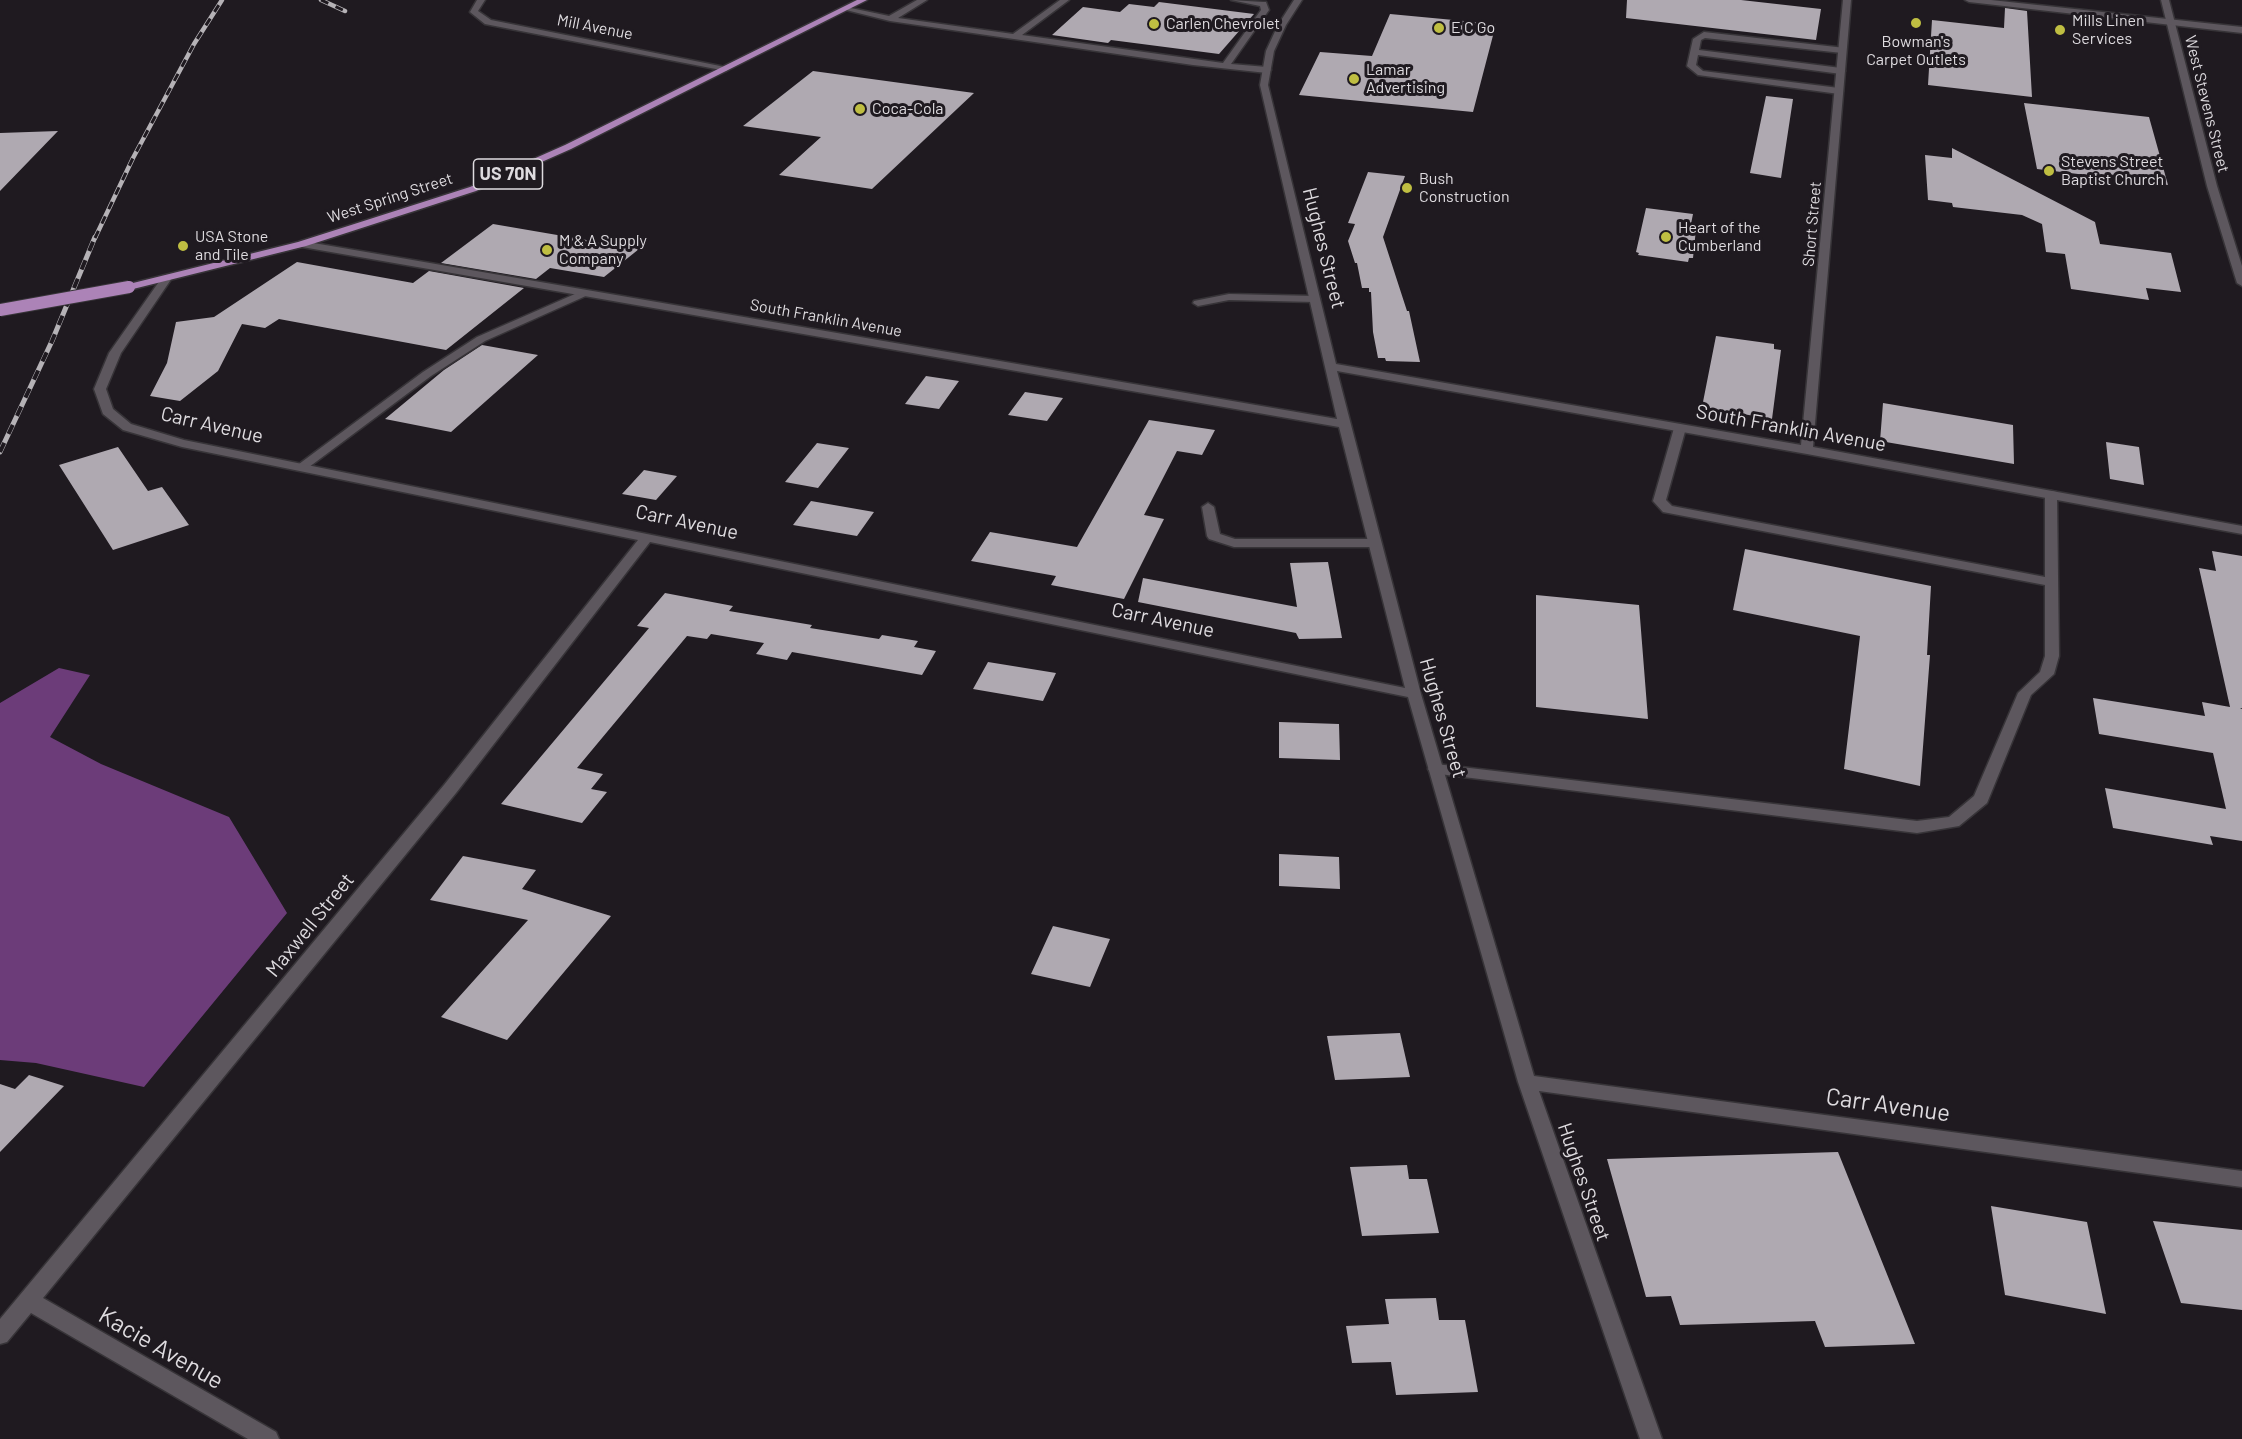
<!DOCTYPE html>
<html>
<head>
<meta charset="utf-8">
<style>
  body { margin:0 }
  canvas { display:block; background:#1f1a20 }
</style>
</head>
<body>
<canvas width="2242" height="1439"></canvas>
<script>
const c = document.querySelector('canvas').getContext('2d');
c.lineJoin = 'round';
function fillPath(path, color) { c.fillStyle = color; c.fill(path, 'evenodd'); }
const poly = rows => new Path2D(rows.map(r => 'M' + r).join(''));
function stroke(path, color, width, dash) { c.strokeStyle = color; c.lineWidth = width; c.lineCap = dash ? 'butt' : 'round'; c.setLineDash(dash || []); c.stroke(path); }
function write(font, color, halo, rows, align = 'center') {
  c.font = font + ' Barlow,sans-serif'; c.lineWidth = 6; c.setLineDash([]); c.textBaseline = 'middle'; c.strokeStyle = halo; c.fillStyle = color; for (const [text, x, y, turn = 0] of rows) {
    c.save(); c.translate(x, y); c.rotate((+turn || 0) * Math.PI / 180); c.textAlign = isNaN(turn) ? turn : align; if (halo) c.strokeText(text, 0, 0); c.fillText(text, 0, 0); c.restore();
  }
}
fillPath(poly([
  [59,668,90,675,50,737,101,764,229,817,287,913,144,1087,36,1063,0,1060,0,703]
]), '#6c3c79');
fillPath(poly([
  [1627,0,1741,0,1821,9,1816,40,1626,18],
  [1159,2,1254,14,1219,54,1111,40,1108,43,1052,35,1083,7,1120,12,1129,4,1154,7],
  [2005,8,2027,11,2032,97,1928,85,1932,20,2004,28],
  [1390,14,1496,24,1473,112,1299,95,1320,52,1372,56],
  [813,71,974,93,872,189,779,175,821,137,743,126],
  [1766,96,1793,99,1781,178,1750,173],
  [2024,103,2149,117,2168,185,2037,169],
  [58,131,0,191,0,133],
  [1952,148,2095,222,2100,244,2171,253,2181,292,2146,288,2149,300,2071,289,2065,254,2046,252,2042,224,2022,215,1953,207,1952,203,1928,200,1925,155,1952,158],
  [1368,172,1405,176,1383,237,1407,311,1409,311,1420,362,1386,361,1385,358,1378,358,1373,332,1371,292,1369,292,1369,288,1362,288,1357,263,1355,263,1348,241,1355,224,1348,223],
  [1646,208,1693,214,1690,229,1696,229,1693,258,1689,258,1688,262,1638,255,1639,253,1636,252],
  [493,224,639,249,604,277,550,268,536,279,441,263],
  [297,262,413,283,429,271,524,288,446,350,279,319,265,328,242,324,218,371,180,401,150,396,167,363,176,322,214,317],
  [1716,336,1774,344,1774,349,1781,350,1772,419,1702,407],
  [482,345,538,355,451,432,385,419,444,370],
  [926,376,959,381,939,409,905,404],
  [1025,392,1063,398,1047,421,1008,415],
  [1883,403,2013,425,2014,464,1880,441],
  [1149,420,1215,430,1202,455,1177,451,1144,515,1164,519,1124,599,1051,585,1056,576,971,561,990,532,1077,547],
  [2106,442,2139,447,2144,485,2110,479],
  [817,443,849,448,818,488,785,482],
  [118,447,148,491,162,487,189,525,113,550,59,465],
  [644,470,677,476,656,500,622,494],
  [811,501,874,512,857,536,793,525],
  [1745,549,1931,586,1927,655,1930,655,1920,786,1844,769,1860,636,1733,610],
  [2212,551,2242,556,2242,708,2240,709,2242,709,2242,841,2210,836,2213,845,2113,828,2105,788,2226,809,2213,753,2099,734,2093,698,2205,716,2202,702,2230,707,2199,568,2216,571],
  [1328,562,1342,638,1299,639,1296,633,1138,602,1143,578,1297,607,1290,563],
  [665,593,733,606,729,611,812,625,810,628,879,639,882,635,918,641,914,647,936,651,922,675,792,652,787,660,756,654,764,643,711,634,707,639,687,636,577,768,603,774,591,789,607,792,582,823,501,804,649,628,637,626],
  [1536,595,1639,605,1648,719,1536,707],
  [988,662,1056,673,1043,701,973,689],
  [1279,722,1339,724,1340,760,1279,758],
  [1279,854,1339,857,1340,889,1279,886],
  [463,856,536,870,522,889,611,916,507,1040,441,1017,528,920,430,900],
  [1053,926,1110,939,1090,987,1031,974],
  [1400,1033,1410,1077,1335,1080,1327,1036],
  [29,1075,64,1086,0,1152,0,1084,15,1089],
  [1838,1152,1915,1344,1825,1347,1815,1321,1680,1325,1671,1296,1646,1297,1607,1159],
  [1407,1165,1409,1179,1427,1179,1439,1233,1362,1236,1350,1167],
  [1991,1206,2087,1222,2106,1314,2005,1295],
  [2153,1221,2242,1230,2242,1310,2181,1303],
  [1436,1298,1439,1320,1465,1320,1478,1392,1396,1395,1391,1362,1352,1363,1346,1326,1389,1324,1385,1299]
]), '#afa9b1');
const service = poly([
  [917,0,927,0,898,18,1013,34,1060,0,1069,0,1022,35,1223,63,1261,10,1260,6,1231,0,1263,2,1266,2,1269,10,1231,64,1267,67,1271,70,1267,73,1193,65,890,21,842,9,846,7,889,16,917,0],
  [1704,32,1845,48,1846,50,1842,53,1705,38,1701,40,1699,50,1841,68,1845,71,1841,74,1698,55,1696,65,1703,71,1839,88,1843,91,1839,94,1698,75,1687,66,1693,39,1704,32],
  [584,290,588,291,588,295,485,341,431,376,305,470,301,471,295,467,423,372,477,337,584,290],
  [1229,294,1315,296,1320,299,1315,302,1229,300,1198,306,1193,303,1194,301,1229,294],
  [1680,424,1686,428,1666,500,1672,506,2045,577,2045,495,2051,491,2056,492,2057,495,2059,656,2054,674,2031,695,1987,803,1959,826,1917,833,1431,773,1428,769,1431,765,1436,764,1917,821,1949,817,1974,796,2018,693,2040,672,2045,656,2045,585,1663,512,1653,501,1674,428,1680,424],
  [1208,503,1214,507,1220,534,1235,539,1374,539,1381,543,1374,547,1234,547,1209,539,1207,536,1202,507,1208,503]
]);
const minor = poly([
  [477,0,485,0,478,11,491,20,730,68,726,71,485,24,470,12,477,0],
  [1294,0,1302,0,1286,25,1274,51,1268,85,1336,364,1801,445,1843,0,1851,0,1813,447,2242,526,2242,534,1807,454,1337,371,1421,694,1534,1076,2242,1171,2242,1187,1539,1091,1662,1439,1640,1439,1518,1082,1408,697,650,542,456,793,43,1298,276,1432,279,1439,248,1439,31,1313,7,1342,0,1344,0,1319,444,785,638,540,182,447,123,430,103,414,94,389,109,353,163,276,171,276,172,278,121,353,106,389,113,409,131,424,184,440,1405,688,1339,427,302,247,297,244,302,241,1337,419,1260,85,1266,51,1278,25,1294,0]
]);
const tertiary = poly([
  [2161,0,2169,0,2217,186,2242,266,2242,286,2237,283,2207,186,2161,0]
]);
const secondary = poly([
  [1965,0,1991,0,2242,27,2242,33,1969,2,1965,0]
]);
const primary = poly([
  [857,0,867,0,571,149,476,191,306,246,129,290,124,287,125,285,298,242,470,187,565,145,857,0]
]);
stroke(service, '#373438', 3);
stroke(minor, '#373438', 3);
stroke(tertiary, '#373438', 3);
stroke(secondary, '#373438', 3);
stroke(primary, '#373438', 3);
fillPath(service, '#5d575e');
fillPath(minor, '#5d575e');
fillPath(tertiary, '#5d575e');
fillPath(secondary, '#5d575e');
fillPath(primary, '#ac83b7');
const railFar1 = poly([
  [321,0,345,11],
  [95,238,133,158,194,44,222,0]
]);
const rail = poly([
  [0,452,52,341,95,237]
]);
stroke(railFar1, '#b5b2b6', 4.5);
stroke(rail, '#b5b2b6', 5);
stroke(railFar1, '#1f1a20', 3, [8]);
stroke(rail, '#1f1a20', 4, [10]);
const primaryBridge = poly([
  [0,310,129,287]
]);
stroke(primaryBridge, '#373438', 14, []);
stroke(primaryBridge, '#ac83b7', 12);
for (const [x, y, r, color] of [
  [1916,23,6,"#bfbe42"],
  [1154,24,6,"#bfbe42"],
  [1439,28,6,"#bfbe42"],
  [2060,30,6,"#bfbe42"],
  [1354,79,6,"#bfbe42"],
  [860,109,6,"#bfbe42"],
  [2049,171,6,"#bfbe42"],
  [1407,188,6,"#bfbe42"],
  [1666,237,6,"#bfbe42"],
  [183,246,6,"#bfbe42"],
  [547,250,6,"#bfbe42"]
]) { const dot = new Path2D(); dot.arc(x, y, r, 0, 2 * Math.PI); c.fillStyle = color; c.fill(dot); stroke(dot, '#1f1a20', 2); }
write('16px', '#dedbdf', '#1f1a20', [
  ["Mills Linen",2072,21],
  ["Services",2072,39],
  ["Carlen Chevrolet",1166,24],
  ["E C Go",1451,28],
  ["Bowman's",1916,42,"center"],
  ["Carpet Outlets",1916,60,"center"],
  ["Lamar",1366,70],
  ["Advertising",1366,88],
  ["Coca-Cola",872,109],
  ["Stevens Street",2061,162],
  ["Baptist Church",2061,180],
  ["Bush",1419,179],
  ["Construction",1419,197],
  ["Heart of the",1678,228],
  ["Cumberland",1678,246],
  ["USA Stone",195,237],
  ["and Tile",195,255],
  ["M & A Supply",559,241],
  ["Company",559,259]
], 'left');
write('16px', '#dedbdf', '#1f1a20', [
  ["Mill Avenue",595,27,11],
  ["West Stevens Street",2207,104,76],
  ["West Spring Street",390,198,-18],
  ["Short Street",1812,224,-85],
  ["South Franklin Avenue",826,318,10]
]);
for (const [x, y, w] of [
  [508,174,69]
]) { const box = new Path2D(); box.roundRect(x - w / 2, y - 15, w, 30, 4.5); c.fillStyle = '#1f1a20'; c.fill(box); stroke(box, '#dedbdf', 1.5); }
write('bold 18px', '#dedbdf', null, [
  ["US 70N",508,174]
]);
write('20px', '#dedbdf', '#1f1a20', [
  ["Hughes Street",1324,248,76],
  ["Carr Avenue",212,425,13],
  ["South Franklin Avenue",1791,428,10],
  ["Carr Avenue",687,522,12],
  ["Carr Avenue",1163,620,12],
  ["Hughes Street",1443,718,74],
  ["Maxwell Street",310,925,-51],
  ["Hughes Street",1584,1182,71]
]);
write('24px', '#dedbdf', '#1f1a20', [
  ["Carr Avenue",1888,1105,8],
  ["Kacie Avenue",161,1348,30]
]);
</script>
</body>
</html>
